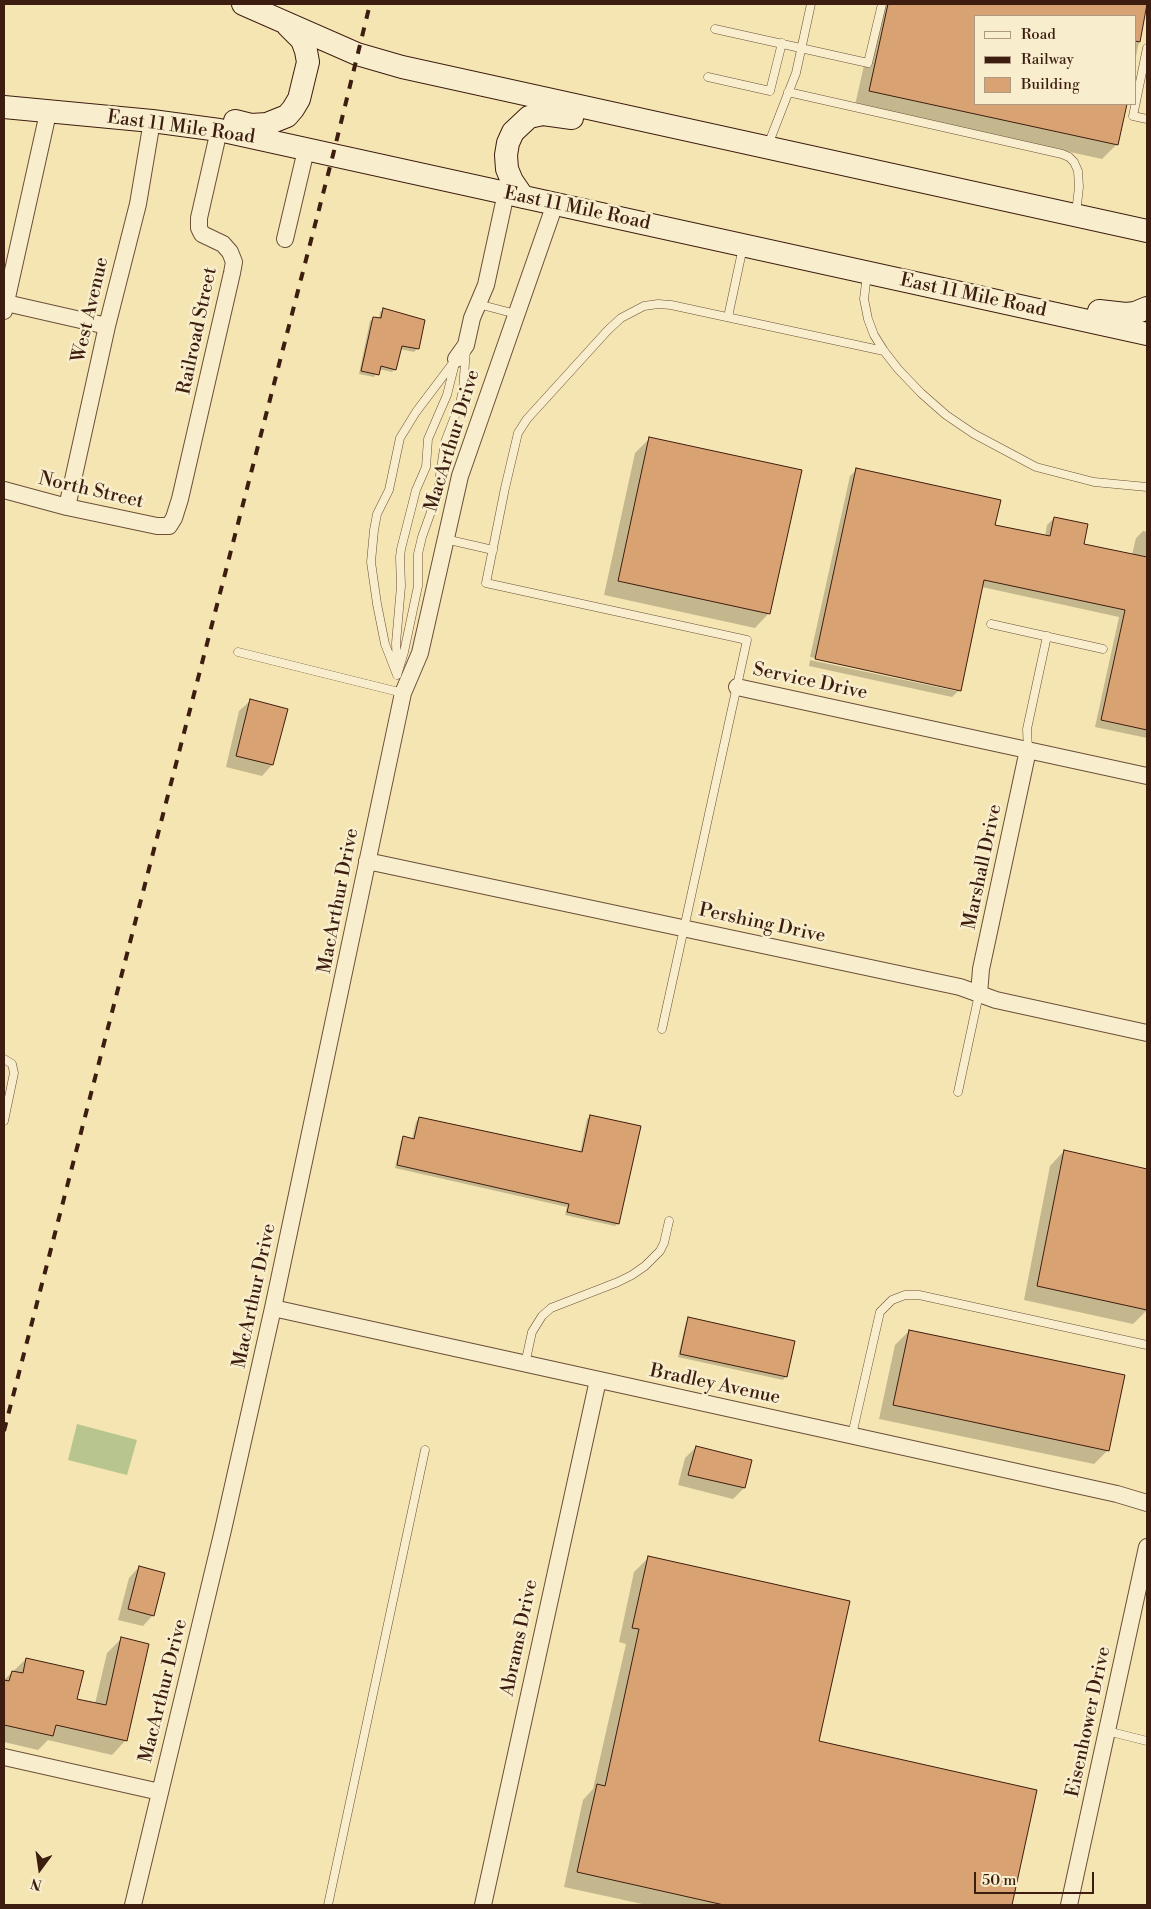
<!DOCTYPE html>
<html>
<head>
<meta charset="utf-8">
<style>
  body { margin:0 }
  #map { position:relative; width:1151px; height:1909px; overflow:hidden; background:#f5e5b2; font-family:"Libre Bodoni",serif }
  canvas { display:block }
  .frame { position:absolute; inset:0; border:5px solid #3d1d10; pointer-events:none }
  .legend { position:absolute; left:974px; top:15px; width:162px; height:90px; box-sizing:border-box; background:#f8eecd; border:1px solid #ad9a81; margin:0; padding:6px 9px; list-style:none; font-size:15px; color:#3d1d10 }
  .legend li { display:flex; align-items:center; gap:10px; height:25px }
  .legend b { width:25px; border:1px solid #ad9a81 }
  .north { position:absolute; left:15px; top:1844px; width:50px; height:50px; -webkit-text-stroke:4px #f8eecd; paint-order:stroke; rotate:194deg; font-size:14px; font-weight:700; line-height:20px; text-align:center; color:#3d1d10 }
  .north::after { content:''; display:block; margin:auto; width:18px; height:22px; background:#3d1d10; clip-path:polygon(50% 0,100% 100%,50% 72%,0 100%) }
  .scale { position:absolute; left:974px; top:1872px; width:120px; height:22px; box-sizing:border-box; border:2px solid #3d1d10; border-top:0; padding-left:6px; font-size:15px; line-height:18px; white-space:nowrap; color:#3d1d10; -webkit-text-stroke:4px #f8eecd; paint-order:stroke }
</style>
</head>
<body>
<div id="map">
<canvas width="1151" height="1909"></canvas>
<div class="frame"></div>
<ul class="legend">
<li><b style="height:6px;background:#f8eecd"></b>Road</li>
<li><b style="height:6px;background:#3d1d10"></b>Railway</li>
<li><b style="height:14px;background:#d9a272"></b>Building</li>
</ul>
<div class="north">N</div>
<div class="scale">50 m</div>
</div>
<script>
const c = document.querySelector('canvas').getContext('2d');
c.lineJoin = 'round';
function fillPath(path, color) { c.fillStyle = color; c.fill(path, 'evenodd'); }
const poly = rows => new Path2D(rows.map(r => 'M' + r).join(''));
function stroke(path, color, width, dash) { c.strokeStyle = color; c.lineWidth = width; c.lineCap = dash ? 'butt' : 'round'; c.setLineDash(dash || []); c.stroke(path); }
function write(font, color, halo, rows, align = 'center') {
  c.font = font + ' "Libre Bodoni",serif'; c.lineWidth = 5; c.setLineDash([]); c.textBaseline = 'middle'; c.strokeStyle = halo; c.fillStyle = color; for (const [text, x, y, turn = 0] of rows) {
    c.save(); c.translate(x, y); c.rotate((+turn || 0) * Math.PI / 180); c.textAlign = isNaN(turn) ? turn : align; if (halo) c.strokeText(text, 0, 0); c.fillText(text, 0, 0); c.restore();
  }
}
fillPath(poly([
  [77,1424,137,1440,127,1475,68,1460]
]), '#b8c58f');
fillPath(poly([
  [878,4,1147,4,1135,61,1135,16,975,16,975,104,1125,104,1116,145,1102,159,855,105],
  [384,309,417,349,414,352,400,349,395,369,392,372,379,369,374,377,359,374,370,321,374,318,379,319,380,312],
  [650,438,769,613,755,628,604,595,635,453],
  [857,469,994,526,1045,537,1047,525,1054,518,1083,545,1132,555,1136,538,1143,531,1147,532,1147,738,1095,727,1119,617,982,587,959,690,952,697,809,666,810,660,956,691,956,689,810,657,850,476],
  [250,701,286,710,272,765,262,776,226,767,239,711],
  [590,1116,618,1223,615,1226,565,1215,567,1207,395,1168,401,1141,404,1138,412,1139,416,1122,419,1118,580,1153,587,1119],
  [1064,1151,1147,1170,1147,1310,1133,1324,1024,1300,1050,1166],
  [689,1319,786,1376,783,1380,678,1357,686,1322],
  [909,1331,1108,1450,1094,1464,879,1419,895,1345],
  [696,1447,751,1460,744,1488,733,1499,678,1485,685,1458],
  [649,1557,818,1742,1036,1791,1010,1905,647,1905,564,1887,583,1800,593,1789,626,1644,619,1642,634,1572],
  [139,1567,153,1615,143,1626,118,1620,129,1578],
  [121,1639,126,1740,112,1755,48,1740,38,1750,4,1742,4,1680,26,1659,76,1700,95,1704,107,1653]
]), '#0003');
const building = poly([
  [888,4,1147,4,1140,42,1135,41,1135,16,975,16,975,104,1127,104,1118,145,869,91,888,4],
  [383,308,425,320,419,349,402,346,396,370,381,366,379,375,361,371,373,317,381,318,383,308],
  [649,437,802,470,770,614,618,581,649,437],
  [856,468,1001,500,995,525,1050,536,1054,517,1088,524,1084,544,1147,557,1147,730,1101,720,1125,610,984,580,961,691,815,659,856,468],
  [250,699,288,709,273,765,236,756,250,699],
  [590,1115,641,1126,619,1224,567,1212,569,1204,397,1165,403,1136,414,1139,419,1117,582,1152,590,1115],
  [1064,1150,1147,1169,1147,1310,1037,1286,1064,1150],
  [688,1317,795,1341,787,1377,680,1354,688,1317],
  [909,1330,1125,1375,1109,1451,893,1405,909,1330],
  [696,1446,752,1460,745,1488,688,1475,696,1446],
  [648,1556,850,1601,819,1741,1037,1790,1012,1905,724,1905,577,1872,597,1784,605,1786,639,1629,632,1628,648,1556],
  [139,1566,165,1573,154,1616,128,1609,139,1566],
  [121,1637,149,1644,127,1741,56,1725,53,1736,4,1725,4,1680,9,1681,12,1671,23,1673,26,1658,84,1671,77,1699,106,1705,121,1637]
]);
fillPath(building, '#d9a272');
stroke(building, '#3d1d10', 1);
const service = poly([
  [715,29,868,63,882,4],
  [1147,48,1133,116,1147,119],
  [708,77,770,91,782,43],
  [788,92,1062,154,1069,157,1074,162,1078,171,1079,187,1076,213],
  [768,145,796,73,811,4],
  [867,274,864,299,868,319,874,335,884,351,898,369,921,393,946,415,974,434,1036,467,1094,482,1147,487],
  [478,304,516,314],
  [728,317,743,247],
  [445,539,493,550],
  [991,624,1103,649],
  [238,652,403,693],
  [397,668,396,643,401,586,400,557,401,549,416,490,426,467,428,439,447,395,454,367],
  [397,675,385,644,377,604,371,562,374,530,377,514,389,490,400,438,416,412,456,359],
  [397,675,404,652,418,586,418,554,422,537,437,495,445,442,460,403,463,390,466,349],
  [1028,750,1027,729,1047,636],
  [662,1029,747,640,486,583,505,488,518,433,527,419,608,330,621,318,644,306,658,304,671,305,884,351],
  [4,1059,12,1064,14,1073,4,1121],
  [958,1092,979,994],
  [525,1364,532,1332,542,1316,551,1308,618,1282,632,1275,645,1266,660,1251,664,1243,669,1221],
  [852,1435,880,1312,892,1300,905,1295,919,1295,1147,1345],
  [1107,1731,1147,1741],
  [328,1905,425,1450]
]);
const minor = poly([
  [285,239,306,150],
  [6,303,107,326],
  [4,311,48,113],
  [456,359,466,345,472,318,486,285,506,193],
  [4,490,67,507,157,526,169,526,174,518,180,499,232,273,234,262,230,252,223,244,202,234,199,228,199,218,219,130],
  [67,507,107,326,138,204,152,121],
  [737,687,1147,776],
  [367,861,960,987,996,1000,1147,1033],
  [979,994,981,969,1028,750],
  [273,1308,1117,1494,1147,1503],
  [4,1757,160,1792],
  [133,1905,223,1530,273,1308,403,693,420,653,460,476,555,204],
  [483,1905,598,1380],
  [1069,1905,1147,1547]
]);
const secondary = poly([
  [243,4,357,54,402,67,1147,231],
  [4,107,152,121,219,130,1147,334],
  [235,121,251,125,267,124,287,116,293,109,299,99,308,62,306,51,302,40,288,26],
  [523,197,512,181,507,169,506,155,508,143,513,132,529,117,543,114,572,118],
  [1099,311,1126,314,1135,313,1147,308]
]);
stroke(service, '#6b4f38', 9);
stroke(minor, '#6b4f38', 18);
stroke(secondary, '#3d1d10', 24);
stroke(service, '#f8eecd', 8);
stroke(minor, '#f8eecd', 16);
stroke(secondary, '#f8eecd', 22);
stroke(poly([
  [4,1431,333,155,370,4]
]), '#3d1d10', 4, [9, 9]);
write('19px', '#3d1d10', '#f8eecd', [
  ["East 11 Mile Road",181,128,8],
  ["East 11 Mile Road",577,209,12],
  ["East 11 Mile Road",973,296,12],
  ["West Avenue",91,310,-77],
  ["Railroad Street",198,331,-78],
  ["MacArthur Drive",453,441,-73],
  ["North Street",91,491,13],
  ["Service Drive",810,682,12],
  ["Marshall Drive",983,867,-78],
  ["MacArthur Drive",339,901,-79],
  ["Pershing Drive",762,924,12],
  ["MacArthur Drive",255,1296,-78],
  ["Bradley Avenue",715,1385,12],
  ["Abrams Drive",520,1638,-78],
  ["MacArthur Drive",164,1691,-76],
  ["Eisenhower Drive",1089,1722,-78]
]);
</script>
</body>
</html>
